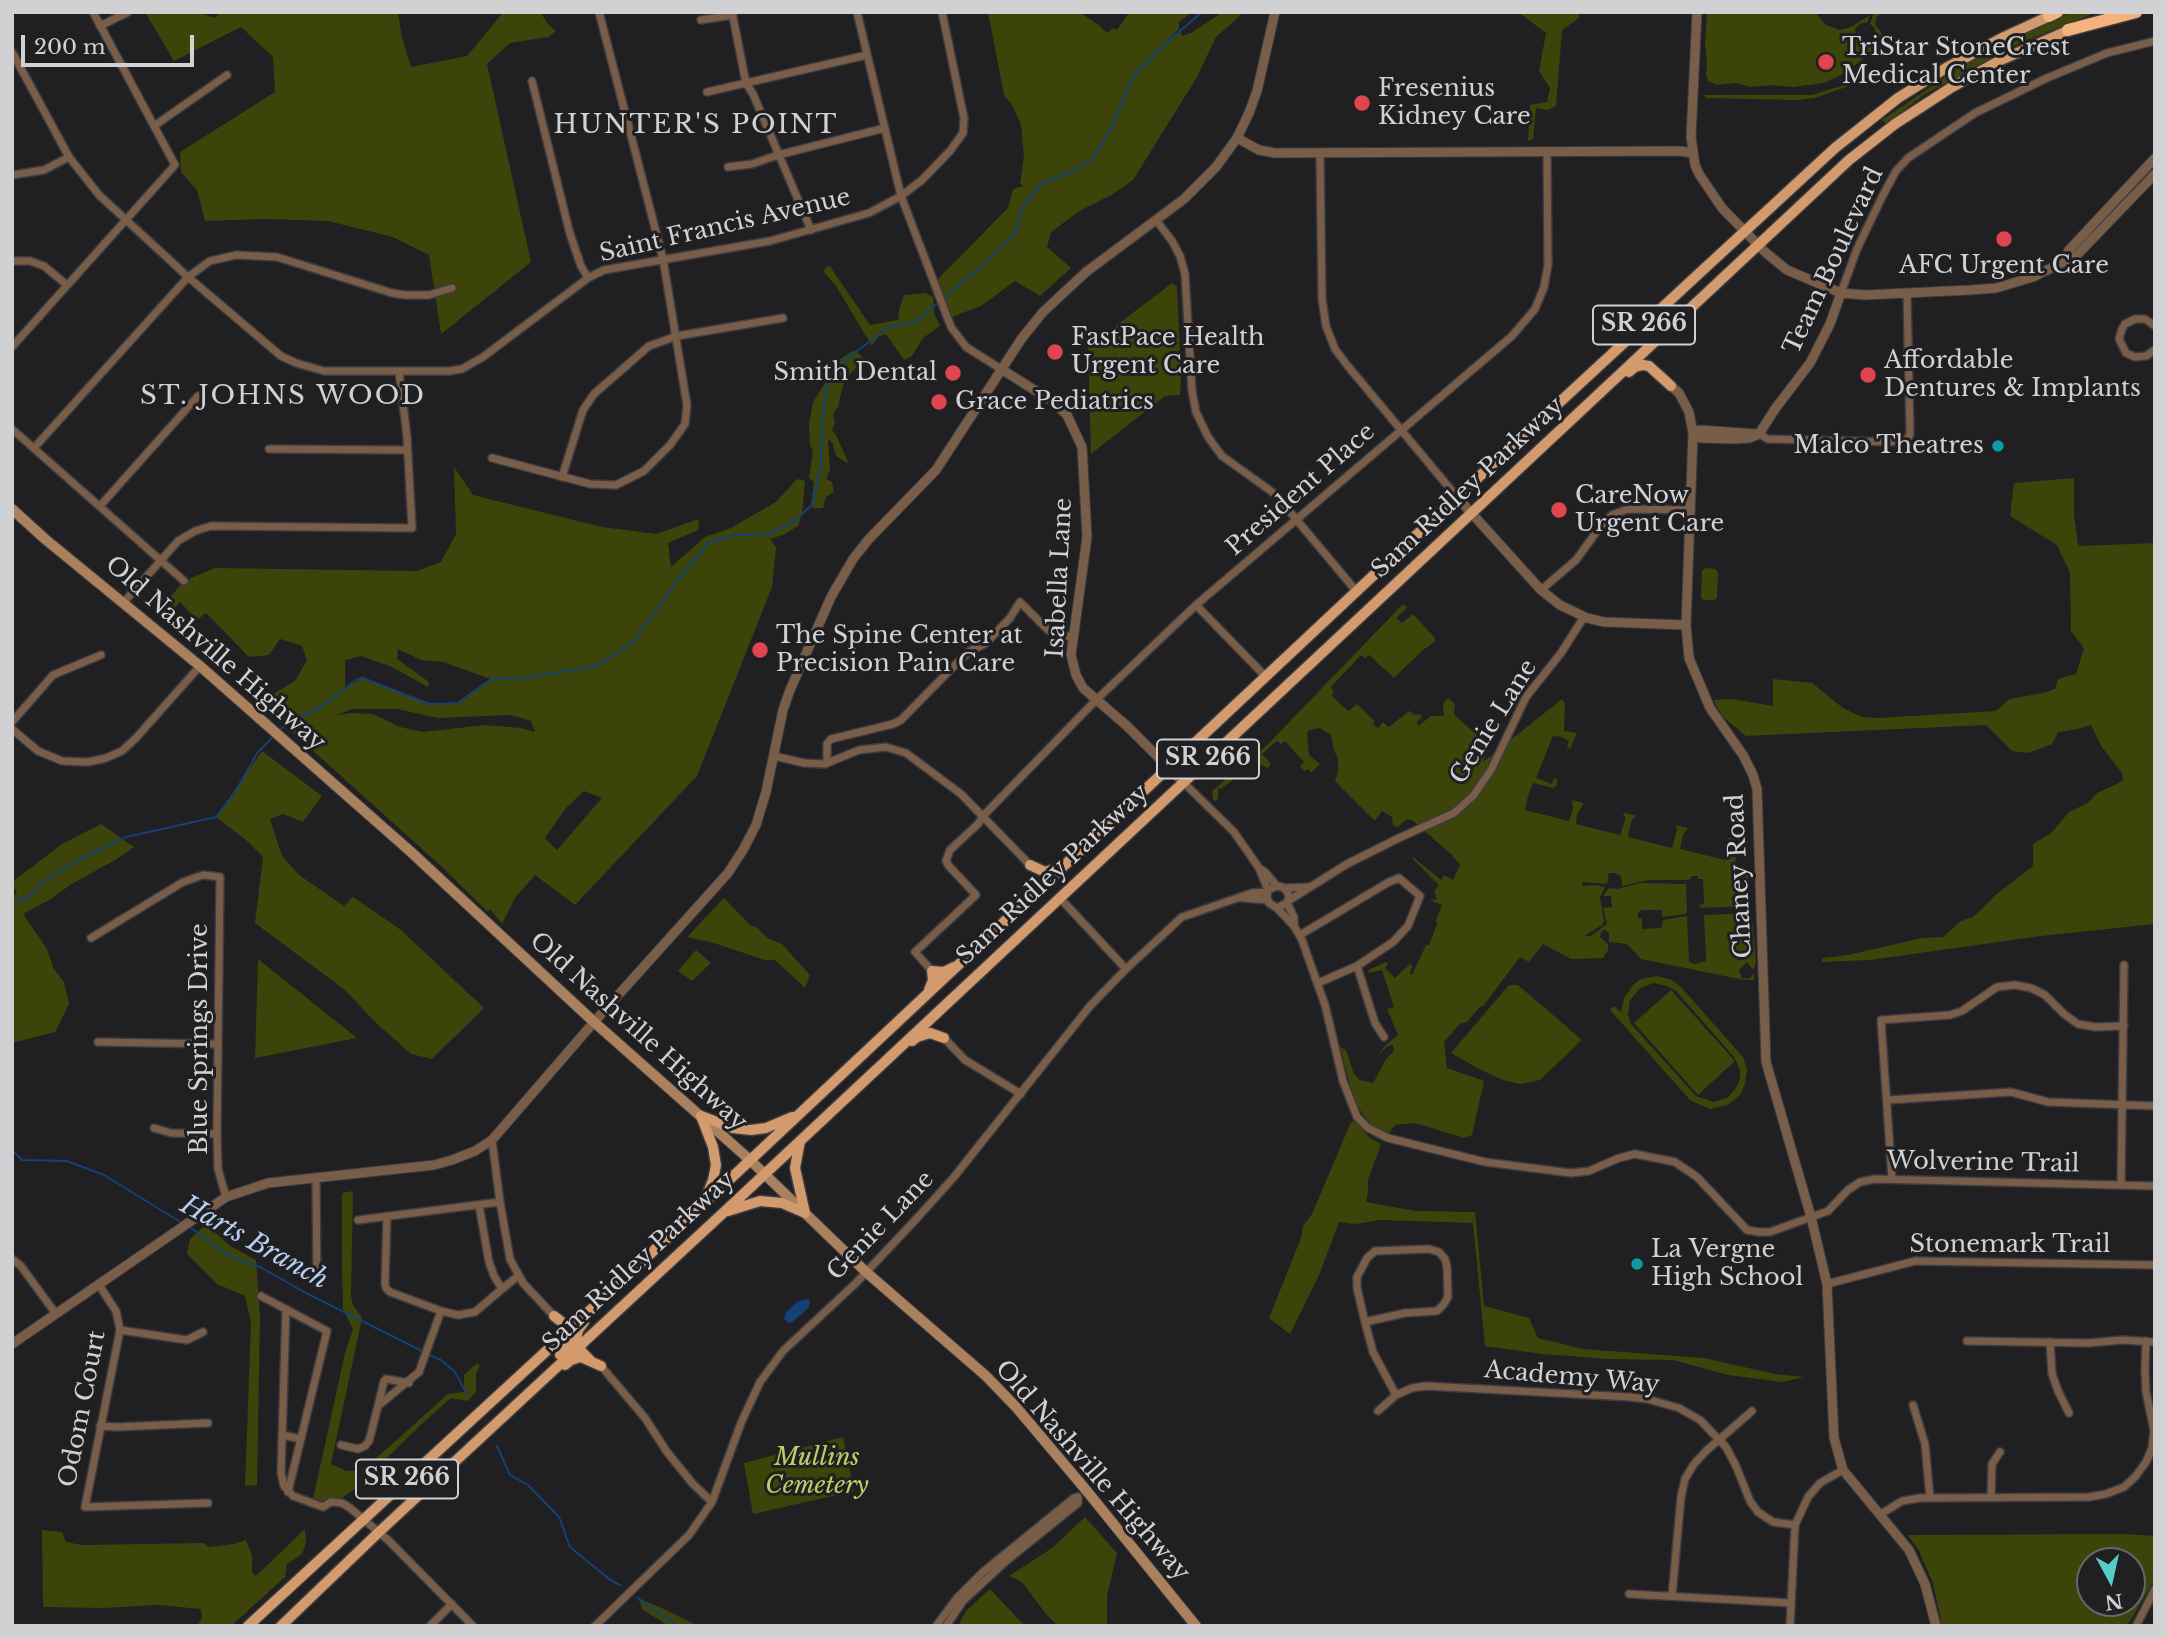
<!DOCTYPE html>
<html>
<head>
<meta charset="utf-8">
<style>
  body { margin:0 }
  #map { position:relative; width:2167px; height:1638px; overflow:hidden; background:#201f22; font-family:"Libre Baskerville",serif }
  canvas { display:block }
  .frame { position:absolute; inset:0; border:14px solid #d1d1d3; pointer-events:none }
  .north { position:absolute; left:2076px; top:1547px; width:70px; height:70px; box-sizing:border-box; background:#201f22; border:2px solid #676669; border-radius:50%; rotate:172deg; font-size:19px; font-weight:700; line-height:28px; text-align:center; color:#d1d1d3 }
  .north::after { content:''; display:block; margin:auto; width:24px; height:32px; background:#54cdc8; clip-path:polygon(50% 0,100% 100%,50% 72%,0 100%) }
  .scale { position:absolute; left:21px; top:35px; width:173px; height:32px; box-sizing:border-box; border:4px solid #d1d1d3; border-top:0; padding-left:9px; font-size:21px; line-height:24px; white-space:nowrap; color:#d1d1d3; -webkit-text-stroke:5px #201f22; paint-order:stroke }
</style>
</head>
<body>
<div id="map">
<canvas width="2167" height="1638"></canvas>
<div class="frame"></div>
<div class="north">N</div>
<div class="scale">200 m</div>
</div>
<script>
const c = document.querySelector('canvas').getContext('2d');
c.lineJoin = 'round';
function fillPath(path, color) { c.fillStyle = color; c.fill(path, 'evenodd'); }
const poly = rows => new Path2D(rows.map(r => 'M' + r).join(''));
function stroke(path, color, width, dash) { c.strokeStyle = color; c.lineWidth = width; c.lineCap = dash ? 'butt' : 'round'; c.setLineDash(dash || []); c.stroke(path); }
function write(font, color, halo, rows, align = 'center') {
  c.font = font + ' "Libre Baskerville",serif'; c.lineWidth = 6; c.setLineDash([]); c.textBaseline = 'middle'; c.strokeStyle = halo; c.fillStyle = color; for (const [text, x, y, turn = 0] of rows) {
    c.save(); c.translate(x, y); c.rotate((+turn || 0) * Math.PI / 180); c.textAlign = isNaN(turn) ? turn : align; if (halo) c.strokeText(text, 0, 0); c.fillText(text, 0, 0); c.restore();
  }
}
fillPath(poly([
  [145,12,197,12,215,18,220,12,398,12,402,38,411,67,467,56,501,15,501,12,540,12,548,24,556,31,549,37,510,43,487,64,531,262,441,334,429,255,393,237,328,221,266,219,205,221,197,190,181,172,180,152,275,92,273,57,241,27,174,61],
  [988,12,1079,12,1099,25,1107,33,1113,28,1117,30,1128,14,1127,12,1192,12,1179,22,1179,29,1156,52,1180,30,1182,36,1191,33,1223,12,1244,12,1216,37,1197,77,1133,180,1113,194,1081,210,1051,232,1047,247,1071,268,1040,296,1015,281,981,306,952,317,937,280,1008,208,1013,189,1024,186,1020,184,1024,156,1021,125,1012,105,1004,95],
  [1518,12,1579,12,1579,18,1562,30,1556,106,1548,110,1536,108,1533,139,1528,141,1530,105,1547,102,1550,88,1539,71,1546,33],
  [1707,12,1815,12,1826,25,1840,30,1851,27,1870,15,1867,23,1862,23,1855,29,1857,39,1867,43,1875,36,1875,28,1870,24,1874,12,1881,12,1876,18,1875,24,1889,43,1881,50,1865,57,1847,72,1824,83,1793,87,1772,85,1750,87,1736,83,1717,85,1708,81,1706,75,1707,63,1705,43],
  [2071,12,2097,12,2018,44,1924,95,1886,124,1882,120,1952,72,2024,33],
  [1867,72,1865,76,1846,87,1815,98,1797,100,1705,98,1705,95,1812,95,1841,86],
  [829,265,870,325,898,320,899,310,904,295,925,293,933,297,934,313,940,326,923,338,912,356,904,360,886,334,878,337,872,346,836,286,823,271],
  [1172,283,1177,286,1181,381,1180,395,1165,396,1091,454,1088,347],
  [855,350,864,359,844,381,838,407,833,414,835,422,832,430,836,435,849,464,836,456,833,444,828,438,830,470,826,479,832,482,834,492,826,497,823,508,813,508,811,503,814,482,809,478,813,450,810,446,809,424,813,402,840,359],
  [454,467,473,495,602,527,656,534,699,519,698,530,668,543,671,567,705,537,731,528,776,502,797,479,805,481,802,514,798,526,783,535,770,539,776,547,772,587,697,776,575,905,535,875,515,898,502,924,490,909,488,912,442,867,291,731,287,724,290,721,279,722,258,703,295,681,307,660,302,646,280,639,269,655,249,657,206,613,197,620,180,602,163,621,157,616,158,611,184,581,215,568,417,571,441,562,456,534],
  [398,649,421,660,443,662,491,679,458,703,429,704,363,678,345,688,345,660,361,656,392,667,428,687,429,682,397,659],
  [352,709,397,709,438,718,511,715,531,721,535,732,521,728,485,725,423,732,400,727,373,714,350,713,334,716],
  [584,791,602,798,557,850,545,838,566,808],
  [2074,478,2074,514,2078,544,2080,546,2155,543,2155,924,2041,936,1870,960,1821,962,1823,958,1848,955,1922,938,1943,937,1961,921,1973,917,1998,893,2033,866,2033,844,2051,833,2069,812,2088,803,2097,793,2123,781,2122,773,2101,746,2091,725,2078,729,2058,732,2052,744,2028,753,2012,751,1986,725,1746,736,1723,717,1713,700,1732,699,1773,706,1773,679,1812,683,1843,708,1862,717,1878,718,1996,711,2010,699,2043,693,2055,689,2058,679,2076,674,2084,648,2071,631,2070,573,2057,545,2010,516,2014,483],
  [1705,568,1715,569,1718,572,1717,598,1714,600,1703,600,1701,597,1702,571],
  [1403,604,1407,608,1396,618,1402,623,1413,614,1435,638,1435,641,1427,648,1425,648,1394,678,1369,655,1365,658,1361,655,1331,687,1334,692,1331,695,1346,709,1349,711,1357,704,1375,722,1373,724,1378,728,1383,722,1389,727,1409,711,1415,715,1420,714,1422,717,1417,722,1418,726,1431,716,1444,716,1443,703,1448,698,1455,704,1454,714,1488,746,1483,762,1562,699,1565,703,1564,731,1577,733,1570,749,1567,747,1569,741,1562,737,1553,736,1536,778,1552,784,1554,778,1558,780,1556,786,1553,788,1533,783,1528,796,1525,810,1569,821,1573,808,1572,800,1584,803,1577,814,1576,824,1620,835,1625,821,1625,816,1623,816,1624,813,1636,815,1631,822,1628,837,1672,848,1677,830,1676,825,1688,828,1683,835,1680,849,1725,860,1730,843,1727,841,1728,838,1740,837,1735,841,1736,869,1748,873,1749,906,1700,908,1699,905,1704,904,1703,879,1698,879,1698,876,1691,876,1691,879,1686,880,1649,880,1622,886,1621,876,1615,873,1609,873,1607,884,1582,882,1582,886,1597,885,1605,887,1600,897,1604,921,1602,925,1584,936,1591,936,1607,924,1603,908,1612,907,1611,896,1603,896,1609,888,1617,889,1641,883,1686,884,1687,909,1686,914,1662,917,1662,910,1642,910,1638,913,1638,918,1642,918,1642,929,1662,928,1663,920,1687,916,1689,962,1695,964,1706,961,1704,915,1749,913,1753,925,1756,963,1753,970,1747,962,1739,970,1742,979,1750,978,1754,973,1754,980,1744,980,1641,959,1627,944,1609,942,1609,934,1605,929,1601,932,1600,937,1608,944,1608,950,1603,958,1571,959,1543,944,1529,962,1520,957,1484,1005,1478,1009,1467,1022,1460,1024,1444,1042,1447,1068,1484,1081,1472,1135,1464,1138,1415,1123,1395,1125,1388,1134,1373,1127,1360,1110,1352,1093,1340,1047,1346,1050,1354,1074,1360,1080,1373,1083,1386,1059,1394,1051,1393,1045,1388,1046,1377,1056,1386,1045,1398,1035,1387,1009,1394,1007,1382,970,1369,973,1368,970,1386,962,1388,964,1385,968,1395,978,1410,964,1412,965,1410,974,1412,975,1426,945,1429,945,1437,924,1436,920,1442,905,1429,900,1437,899,1434,891,1439,885,1412,858,1413,857,1441,880,1444,875,1453,880,1460,865,1452,855,1412,820,1407,819,1398,827,1393,826,1392,817,1382,811,1375,821,1335,781,1338,771,1338,759,1334,750,1331,735,1320,728,1309,730,1307,733,1309,755,1320,764,1311,773,1308,769,1305,771,1300,767,1304,762,1285,741,1281,744,1277,741,1262,754,1271,764,1268,768,1259,764,1251,766,1221,789,1218,788,1218,798,1216,801,1213,800,1212,791,1266,746],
  [262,751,322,796,303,822,283,814,270,819,282,856,299,875,344,906,353,897,401,930,484,1008,432,1059,411,1054,375,1022,345,990,255,923,263,857,246,840,216,817],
  [101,824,134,847,117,859,70,885,51,899,23,914,47,949,54,969,64,982,69,1004,55,1032,12,1043,12,896,17,894,12,882,62,844],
  [724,898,751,926,756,927,769,939,782,944,810,975,805,988,775,960,765,960,714,943,687,937],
  [696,950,711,963,692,981,678,971],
  [258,959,357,1038,255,1058],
  [1657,976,1672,980,1681,987,1743,1057,1747,1069,1745,1084,1740,1095,1728,1105,1710,1109,1690,1100,1610,1010,1614,1006,1621,1012,1624,998,1633,985,1641,979],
  [1653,983,1667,986,1676,991,1734,1057,1740,1070,1740,1079,1736,1088,1727,1098,1713,1102,1696,1096,1631,1024,1628,1015,1630,1000,1639,989],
  [1509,985,1518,985,1582,1040,1540,1080,1520,1084,1503,1080,1479,1069,1451,1053],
  [1671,990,1735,1061,1698,1095,1634,1023],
  [1355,1121,1370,1138,1381,1144,1368,1180,1368,1191,1366,1202,1416,1211,1475,1212,1484,1306,1529,1318,1538,1338,1583,1349,1704,1358,1775,1374,1804,1377,1782,1382,1728,1375,1673,1360,1608,1359,1542,1354,1485,1346,1473,1223,1381,1220,1355,1224,1339,1222,1319,1275,1290,1334,1269,1318,1301,1238,1303,1226,1312,1214,1351,1122],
  [353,1191,351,1296,353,1305,362,1318,331,1464,346,1471,363,1470,448,1394,464,1392,464,1375,477,1363,480,1366,476,1373,476,1392,468,1401,451,1398,427,1419,355,1489,333,1504,313,1499,345,1353,353,1329,343,1309,342,1265,342,1193],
  [206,1224,230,1246,256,1260,260,1316,257,1485,245,1486,251,1322,245,1296,217,1284,187,1254,190,1239],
  [843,1437,854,1491,753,1514,744,1463],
  [1085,1517,1117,1553,1107,1596,1107,1626,1058,1626,1046,1614,1022,1582,1009,1576,1052,1548],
  [305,1529,306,1543,302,1554,287,1564,285,1577,231,1626,197,1626,202,1618,201,1609,158,1605,104,1608,43,1607,42,1530,62,1532,66,1542,82,1545,204,1543,208,1547,234,1544,246,1540,252,1555,252,1573,256,1576],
  [2126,1534,2155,1536,2155,1579,2127,1626,1942,1626,1933,1583,1919,1551,1908,1535],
  [2090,1561,2132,1561,2132,1603,2090,1603],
  [990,1589,1025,1626,958,1626,966,1611],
  [638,1598,666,1610,698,1626,669,1626,643,1610]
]), '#3c440a');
fillPath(poly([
  [806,1299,810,1301,809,1307,793,1322,789,1323,784,1319,786,1312,797,1302]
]), '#144178');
stroke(poly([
  [943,298,983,265,1015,234,1023,206,1042,183,1071,172,1094,158,1110,130,1133,77,1158,50,1202,12],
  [279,730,294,719,322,706,356,680,363,678,429,704,458,703,491,679,527,678,598,665,632,643,678,580,709,542,737,535,769,534,794,521,813,504,821,462,822,420,828,383,849,357,889,327,915,322,939,302],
  [12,903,30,896,44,881,76,861,126,837,216,817,234,794,258,752,273,737],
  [12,1150,22,1160,67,1161,104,1175,182,1223],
  [190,1227,228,1255,262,1268,304,1292,422,1351],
  [427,1354,441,1360,455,1372,467,1394],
  [497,1446,510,1475,528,1485,559,1517,570,1547,609,1579,620,1585],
  [638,1598,650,1608,680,1626]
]), '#144178', 2);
const minor = poly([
  [732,12,746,83,753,94,811,230],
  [857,12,901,196,951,327,966,347,1001,369],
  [701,20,733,15],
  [100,26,128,12],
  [12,52,69,157,99,195,188,277,281,356,296,363,324,371,449,371,462,369,483,357,588,278,604,270,770,241,869,213,901,196,922,180,950,151,963,133,964,118,942,12],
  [532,81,570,234,581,266,588,278],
  [707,92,867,55],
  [154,126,227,75],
  [1320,154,1322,299,1326,326,1335,349,1347,365,1457,497],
  [728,167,752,164,778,155,885,128],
  [12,175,44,170,69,157],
  [1156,220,1172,241,1180,256,1185,274,1192,391,1196,412,1208,437,1222,456,1275,494,1357,592],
  [12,261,30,261,44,266,67,285],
  [1841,293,1857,249,1882,197,1896,171,1908,158,1975,113,2047,78,2107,53,2155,41],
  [2155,326,2145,319,2135,319,2125,324,2122,329,2119,339,2126,353,2135,357,2146,356,2155,350],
  [12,347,175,165,93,12],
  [12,429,184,581],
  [1759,434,1768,439,1890,442,1908,439,1910,434,1907,293],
  [34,448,188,277,210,261,236,255,277,257,392,293,405,295,429,295,452,288],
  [269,449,407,450],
  [492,458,590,484,616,485,644,471,670,445,685,424,687,405,663,259,599,12],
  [562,477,583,410,594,394,649,346,677,336,783,318],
  [100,506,198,396],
  [1541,590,1576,560,1600,527,1612,515,1628,509,1690,510],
  [124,602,178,541,195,531,211,526,412,528,407,437,399,371],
  [1196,605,1266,677],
  [12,722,53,675,101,655],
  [12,729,38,751,62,761,88,762,106,758,122,751,136,738,200,666],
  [774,756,804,763,825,764,859,750,886,747,906,753,961,794,1030,865],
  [827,762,827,744,831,739,893,724,901,720,958,662,970,651,986,643,1010,618,1020,602,1048,630,1055,634,1073,637],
  [1183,782,1234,832,1259,868,1265,872,1277,886,1282,887,1287,891,1289,897,1287,903,1277,908,1269,903,1267,898,1268,890,1277,886],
  [1259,868,1268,890],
  [1285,888,1309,887],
  [1059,897,1126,969],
  [1243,898,1268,900],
  [1288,901,1347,864,1399,838,1454,813,1473,796,1491,770,1526,697,1561,653,1584,617],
  [1287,903,1294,917,1294,926],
  [1277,908,1294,926,1302,940,1325,1005,1343,1081,1357,1117,1368,1128,1388,1138,1485,1162,1571,1173,1589,1171,1619,1158,1635,1154,1675,1162,1697,1177,1747,1230,1759,1232,1770,1232,1828,1211,1848,1190,1860,1182,1875,1179,2155,1186],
  [1300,935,1389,882,1399,878,1420,896,1408,926,1393,942,1357,966,1318,983],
  [91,938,183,882,203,875,220,877,217,1134,218,1169,226,1197],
  [1357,966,1375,1023,1384,1037],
  [932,971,915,952,976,895,948,865,946,861,950,850,978,824,984,815,1096,700,1196,605,1512,336,1535,309,1544,287,1548,265,1547,153],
  [944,1038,965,1060,1021,1094],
  [98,1042,218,1044],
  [1888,1100,2011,1092,2048,1102,2155,1106],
  [154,1128,171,1133,217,1134],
  [492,1140,500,1202,510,1259,523,1283,554,1316],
  [316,1177,317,1284],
  [1892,1179,1881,1020,1950,1015,1962,1011,1997,987,2015,985,2031,988,2045,995,2064,1014,2078,1024,2095,1027,2124,1026],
  [2121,1185,2124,965],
  [387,1216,385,1284,386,1288,390,1292,441,1311],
  [358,1220,500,1202],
  [12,1259,21,1266,56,1314],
  [1827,1284,1915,1261,2155,1265],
  [99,1285,116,1311,120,1330,85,1507,208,1503],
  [502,1289,518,1276],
  [261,1296,327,1331,288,1492],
  [286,1309,281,1473,284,1486,293,1496,323,1507,331,1502,342,1503,350,1508,388,1540,473,1626],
  [1365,1322,1405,1313,1437,1311,1444,1304,1448,1297,1447,1267,1445,1259,1439,1252,1429,1249,1375,1251,1367,1258,1357,1277,1357,1288,1365,1322,1373,1352,1396,1395],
  [120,1330,187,1340,203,1332],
  [1967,1341,2089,1343,2122,1340,2155,1342],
  [2050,1342,2052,1374,2058,1391,2069,1413],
  [601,1366,645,1418,667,1452,693,1484,712,1502],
  [1913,1405,1925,1444,1930,1498],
  [378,1406,384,1381,386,1379,409,1383],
  [1378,1411,1396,1395,1412,1388,1426,1386,1630,1397,1647,1399,1679,1408,1700,1420,1726,1447,1736,1466,1750,1501,1758,1512,1773,1522,1795,1525],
  [100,1426,117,1427,208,1423],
  [282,1435,301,1439],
  [341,1445,358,1449,365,1446,369,1441,378,1406,419,1372,441,1311,458,1315,475,1312,502,1289,494,1276,489,1262,479,1205],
  [1991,1498,1992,1464,2000,1452],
  [1881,1514,1902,1501,1920,1498,2089,1497,2106,1494,2124,1487,2135,1477,2146,1462,2152,1448,2154,1431,2146,1392,2145,1369,2146,1341],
  [1629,1594,1791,1603],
  [1672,1596,1681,1497,1685,1479,1694,1464,1706,1451,1752,1411],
  [430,1626,452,1604],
  [595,1626,689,1535,712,1502,741,1423,760,1382,783,1351,856,1283,919,1216,954,1177,1090,1006,1126,969,1182,917,1252,893,1267,892],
  [936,1626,957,1598,983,1572,1074,1498,1078,1497],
  [946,1626,963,1601,1005,1562,1078,1503,1078,1497],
  [1790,1626,1795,1525,1808,1497,1820,1483,1843,1470],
  [2136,1626,2155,1589]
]);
const tertiary = poly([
  [1697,12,1691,137,1695,165,1699,174,1722,208,1765,252,1787,270,1841,293,1865,295,1970,290,1996,288,2033,277,2076,256,2155,174],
  [1237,138,1259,150,1275,153,1680,151,1693,153],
  [2062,263,2069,250,2155,158],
  [1001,369,1052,401,1067,415,1082,447,1087,537,1071,655,1076,675,1083,688,1127,726,1183,782],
  [1671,386,1679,393,1689,412,1693,433,1686,625,1689,658,1710,708,1743,755,1753,775,1757,789,1766,1062,1811,1217,1827,1284,1834,1438,1843,1470,1909,1550,1925,1584,1936,1626],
  [1693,433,1700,438,1733,439,1750,438,1759,434,1775,409,1810,363,1830,324,1841,293],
  [1693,433,1700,430,1757,434],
  [1457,497,1541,590,1560,605,1587,618,1604,622,1686,625],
  [12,1344,226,1197,268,1183,434,1165,452,1160,475,1151,492,1140,594,1022,728,873,743,850,756,825,766,792,783,710,790,690,831,597,853,559,868,540,936,470,1022,338,1043,312,1086,272,1184,199,1216,167,1237,138,1249,113,1257,91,1275,12]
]);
const secondary = poly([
  [12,509,45,539,200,666,411,852,594,1022,750,1160,866,1272,986,1376,1016,1407,1086,1490,1196,1626]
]);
const primary = poly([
  [1629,372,1635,367,1643,365,1649,366,1671,386],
  [1030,865,1045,872,1058,868],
  [929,990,933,980,932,971,944,972,954,967],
  [912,1041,917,1037,930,1033,944,1038],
  [701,1116,733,1128,751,1130,766,1128,792,1117],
  [701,1116,713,1147,716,1165,713,1180,705,1200],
  [800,1141,795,1168,805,1213],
  [728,1211,760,1201,782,1203,805,1213],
  [554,1316,563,1323,570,1340,565,1351,560,1355],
  [584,1322,578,1330,576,1340,582,1352,591,1361],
  [565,1365,571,1360,581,1357,601,1366],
  [248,1626,567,1332,1457,497,1835,148,1898,98,1946,68,2004,37,2054,14],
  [281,1626,379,1532,722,1214,1849,160,1895,124,1952,87,2001,60,2074,28]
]);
const motorway = poly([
  [2049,16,2057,12],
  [2068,30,2136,12]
]);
stroke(minor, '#3c3b3e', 10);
stroke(tertiary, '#3c3b3e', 11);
stroke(secondary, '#3c3b3e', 12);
stroke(primary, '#3c3b3e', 13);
stroke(motorway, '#3c3b3e', 15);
stroke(minor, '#785d48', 7);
stroke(tertiary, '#785d48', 9);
stroke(secondary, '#aa805d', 10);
stroke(primary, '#d29a6d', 10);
stroke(motorway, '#f5b27c', 12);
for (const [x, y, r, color] of [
  [1826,62,9,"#e0444e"],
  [1362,103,9,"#e0444e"],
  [2004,239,9,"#e0444e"],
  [1055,352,9,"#e0444e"],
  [953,373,9,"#e0444e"],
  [1868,375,9,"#e0444e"],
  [939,402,9,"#e0444e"],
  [1998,446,7,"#0f9aa8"],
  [1559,510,9,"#e0444e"],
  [760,650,9,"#e0444e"],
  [1637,1264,7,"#0f9aa8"]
]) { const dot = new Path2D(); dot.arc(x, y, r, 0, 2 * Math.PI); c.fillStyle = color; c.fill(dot); stroke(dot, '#201f22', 2.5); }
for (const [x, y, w] of [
  [1644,325,102],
  [1208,759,102],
  [407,1479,102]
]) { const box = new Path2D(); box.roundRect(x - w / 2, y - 19.5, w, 39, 5); c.fillStyle = '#201f22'; c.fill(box); stroke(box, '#d1d1d3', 2); }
write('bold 23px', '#d1d1d3', null, [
  ["SR 266",1644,325],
  ["SR 266",1208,759],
  ["SR 266",407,1479]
]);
write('24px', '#d1d1d3', '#201f22', [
  ["TriStar StoneCrest",1842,48],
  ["Medical Center",1842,76],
  ["Fresenius",1378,89],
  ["Kidney Care",1378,117],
  ["AFC Urgent Care",2004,266,"center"],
  ["FastPace Health",1071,338],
  ["Urgent Care",1071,366],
  ["Affordable",1884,361],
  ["Dentures & Implants",1884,389],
  ["Smith Dental",937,373,"right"],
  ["Grace Pediatrics",955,402],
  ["Malco Theatres",1984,446,"right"],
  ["CareNow",1575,496],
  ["Urgent Care",1575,524],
  ["The Spine Center at",776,636],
  ["Precision Pain Care",776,664],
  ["La Vergne",1651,1250],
  ["High School",1651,1278]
], 'left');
write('24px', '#d1d1d3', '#201f22', [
  ["Saint Francis Avenue",725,226,-13],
  ["Team Boulevard",1834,261,-65],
  ["Sam Ridley Parkway",1468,488,-43],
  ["President Place",1301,490,-41],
  ["Isabella Lane",1060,578,-87],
  ["Old Nashville Highway",215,654,41],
  ["Genie Lane",1494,722,-58],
  ["Sam Ridley Parkway",1053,875,-43],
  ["Chaney Road",1740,876,-93],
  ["Old Nashville Highway",638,1032,42],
  ["Blue Springs Drive",200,1039,-90],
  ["Wolverine Trail",1983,1163,1],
  ["Genie Lane",881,1226,-46],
  ["Stonemark Trail",2010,1245],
  ["Sam Ridley Parkway",639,1262,-43],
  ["Academy Way",1572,1378,5],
  ["Odom Court",83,1409,-79],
  ["Old Nashville Highway",1092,1471,49]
]);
write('italic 24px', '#bdcf63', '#201f22', [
  ["Mullins",817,1458],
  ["Cemetery",817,1486]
]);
c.letterSpacing = '2px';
write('26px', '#d1d1d3', '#201f22', [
  ["HUNTER'S POINT",696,126],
  ["ST. JOHNS WOOD",283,397]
]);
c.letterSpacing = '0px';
write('italic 26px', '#b6cff1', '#201f22', [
  ["Harts Branch",254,1243,29]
]);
</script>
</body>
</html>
